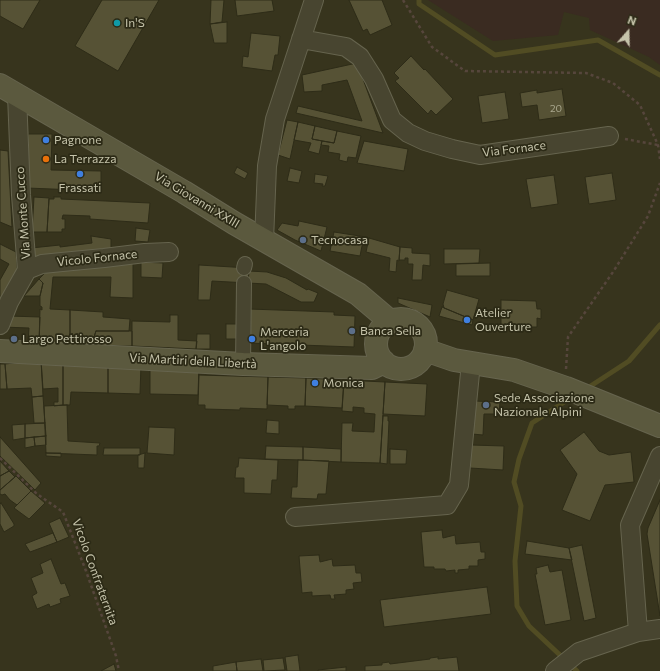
<!DOCTYPE html>
<html>
<head>
<meta charset="utf-8">
<style>
  body { margin:0 }
  #map { position:relative; width:660px; height:671px; overflow:hidden; background:#37341d; font-family:Commissioner,sans-serif }
  canvas { display:block }
  .north { position:absolute; left:608px; top:12px; width:40px; height:40px; -webkit-text-stroke:3px #2c2a16; paint-order:stroke; rotate:20deg; font-size:11px; font-weight:700; line-height:16px; text-align:center; color:#c5c3aa }
  .north::after { content:''; display:block; margin:auto; width:14px; height:18px; background:#c5c3aa; clip-path:polygon(50% 0,100% 100%,50% 72%,0 100%) }
</style>
</head>
<body>
<div id="map">
<canvas width="660" height="671"></canvas>
<div class="north">N</div>
</div>
<script>
const c = document.querySelector('canvas').getContext('2d');
c.lineJoin = 'round';
function fillPath(path, color) { c.fillStyle = color; c.fill(path, 'evenodd'); }
const poly = rows => new Path2D(rows.map(r => 'M' + r).join(''));
function stroke(path, color, width, dash) { c.strokeStyle = color; c.lineWidth = width; c.lineCap = dash ? 'butt' : 'round'; c.setLineDash(dash || []); c.stroke(path); }
function write(font, color, halo, rows, align = 'center') {
  c.font = font + ' Commissioner,sans-serif'; c.lineWidth = 3.5; c.setLineDash([]); c.textBaseline = 'middle'; c.strokeStyle = halo; c.fillStyle = color; for (const [text, x, y, turn = 0] of rows) {
    c.save(); c.translate(x, y); c.rotate((+turn || 0) * Math.PI / 180); c.textAlign = isNaN(turn) ? turn : align; if (halo) c.strokeText(text, 0, 0); c.fillText(text, 0, 0); c.restore();
  }
}
fillPath(poly([
  [428,0,660,0,660,65,649,57,590,30,589,18,564,12,558,35,493,41]
]), '#3a2b21');
stroke(poly([
  [419,0,419,4,495,55,598,40,660,75],
  [586,389,629,361,660,325],
  [572,397,532,423,519,459,514,482,521,506,515,561,517,606,529,626,577,671]
]), '#514c23', 5);
const building = poly([
  [0,0,40,0,23,29,0,16,0,0],
  [102,0,159,0,118,71,75,46,102,0],
  [211,0,224,0,222,22,210,24,211,0],
  [235,0,272,0,274,11,237,16,235,0],
  [349,0,382,0,392,25,370,35,367,29,363,31,349,0],
  [227,22,227,43,214,43,210,24,227,22],
  [251,33,280,36,278,55,275,55,272,71,242,67,243,56,248,57,251,33],
  [411,56,424,70,425,69,453,99,436,115,431,110,428,114,395,81,399,78,394,73,411,56],
  [357,63,383,133,296,113,298,106,362,121,347,80,322,85,322,91,304,92,302,75,357,63],
  [562,89,566,116,539,120,537,105,522,107,520,93,537,90,537,93,562,89],
  [505,92,509,119,482,123,478,96,505,92],
  [287,120,298,122,290,159,278,155,287,120],
  [298,122,315,126,312,139,322,141,319,154,308,151,311,143,294,140,298,122],
  [315,126,337,131,334,143,312,139,315,126],
  [337,131,361,136,356,158,348,157,347,162,339,160,340,154,328,152,329,146,321,145,322,141,334,143,337,131],
  [28,134,52,134,51,170,101,171,101,191,27,188,28,134],
  [364,141,408,149,404,171,357,163,364,141],
  [0,150,8,151,12,227,0,222,0,150],
  [237,167,248,173,245,179,234,173,237,167],
  [290,168,302,171,299,183,287,181,290,168],
  [612,173,616,200,589,204,585,177,612,173],
  [315,174,328,176,325,186,322,186,323,184,314,183,315,174],
  [554,175,558,204,531,208,526,179,554,175],
  [34,197,49,198,47,232,32,232,34,197],
  [54,197,61,197,61,199,150,203,148,223,90,219,90,216,63,215,62,219,65,219,65,229,62,229,62,232,47,232,49,199,54,199,54,197],
  [299,221,327,227,321,251,295,240,277,230,282,223,298,226,299,221],
  [136,228,150,230,148,242,135,241,136,228],
  [334,232,366,237,365,241,363,241,360,256,330,251,334,232],
  [91,236,111,239,111,254,31,262,31,248,60,245,60,247,92,243,91,236],
  [369,238,400,247,399,261,397,260,396,272,389,271,390,258,366,252,369,238],
  [0,244,16,252,18,277,0,306,0,280,9,264,0,259,0,244],
  [400,247,412,248,412,253,430,254,430,266,423,265,422,280,412,280,413,264,408,264,408,258,405,258,405,260,399,260,400,247],
  [444,249,480,249,479,263,444,264,444,249],
  [133,262,133,298,110,297,111,277,53,277,50,309,70,310,70,345,39,344,40,309,42,310,42,307,40,306,40,296,43,283,39,279,45,273,64,265,133,262],
  [141,262,163,263,162,278,141,277,141,262],
  [490,263,490,276,456,276,456,264,490,263],
  [199,265,249,268,248,283,212,281,210,300,198,300,199,265],
  [249,271,267,272,286,278,307,290,308,289,318,293,314,302,301,302,266,284,248,283,249,271],
  [39,279,43,283,40,296,24,296,39,279],
  [447,290,479,299,473,320,444,308,443,304,447,290],
  [398,298,432,305,430,317,398,303,398,298],
  [501,300,536,301,537,309,541,309,541,319,537,318,537,327,515,327,515,324,501,325,501,300],
  [442,307,473,320,472,325,439,316,442,307],
  [249,309,334,312,334,315,355,316,354,347,248,343,249,309],
  [70,310,103,312,103,317,130,319,129,331,96,331,91,346,70,345,70,310],
  [170,315,178,315,178,340,197,341,196,349,132,346,132,321,170,322,170,315],
  [9,316,40,317,39,344,28,343,29,328,2,327,9,316],
  [226,324,238,324,238,339,226,339,226,324],
  [96,331,132,331,132,346,91,346,96,331],
  [197,334,210,334,210,349,196,349,197,334],
  [41,360,63,362,63,405,54,406,54,402,58,402,58,388,43,389,41,360],
  [41,360,43,396,32,397,31,388,7,389,5,364,41,360],
  [63,362,108,364,108,393,71,392,70,405,63,405,63,362],
  [0,364,5,364,7,389,0,389,0,364],
  [108,364,141,364,140,394,108,393,108,364],
  [150,365,199,366,198,395,150,394,150,365],
  [199,375,268,377,267,409,240,408,240,410,205,409,205,405,198,405,199,375],
  [268,377,306,378,305,406,295,406,295,409,288,409,288,406,267,405,268,377],
  [306,378,344,380,342,408,305,406,306,378],
  [344,380,385,382,380,463,341,462,342,423,353,423,352,431,374,432,375,414,364,413,364,408,353,407,353,412,342,411,344,380],
  [385,382,427,384,425,416,383,414,385,382],
  [43,396,45,423,34,423,32,397,43,396],
  [474,401,500,402,499,414,484,414,483,435,472,434,474,401],
  [67,405,68,441,100,443,99,446,97,446,97,455,46,453,44,406,67,405],
  [383,416,388,416,388,421,389,421,387,464,380,463,383,416],
  [267,420,279,421,279,434,266,433,267,420],
  [45,423,46,436,25,438,25,424,45,423],
  [25,424,25,438,13,440,12,425,25,424],
  [149,427,175,428,174,455,147,453,149,427],
  [584,432,599,451,609,455,631,452,634,482,605,485,590,521,562,510,577,474,560,450,584,432],
  [46,436,46,445,35,446,34,437,46,436],
  [0,437,41,483,35,490,0,456,0,437],
  [34,437,35,446,25,448,25,438,34,437],
  [471,445,504,446,503,470,470,468,471,445],
  [266,446,303,447,303,460,265,459,266,446],
  [303,447,341,449,341,462,303,460,303,447],
  [104,448,140,448,140,455,103,455,104,448],
  [390,449,407,450,406,464,390,464,390,449],
  [46,453,61,453,61,457,46,456,46,453],
  [145,453,144,468,138,468,138,455,145,453],
  [239,458,278,460,277,480,272,480,271,494,244,493,244,478,235,478,236,467,238,467,239,458],
  [298,460,329,461,326,494,318,494,317,499,291,498,292,487,297,487,298,460],
  [0,461,9,471,0,476,0,461],
  [9,471,15,477,0,490,0,476,9,471],
  [16,476,31,491,17,505,10,500,5,494,2,495,0,494,0,490,16,476],
  [31,491,45,503,29,519,14,508,31,491],
  [660,500,660,616,647,534,648,528,660,500],
  [1,503,14,524,14,526,4,532,0,524,0,504,1,503],
  [60,518,69,537,57,542,49,523,60,518],
  [442,530,443,538,455,535,456,544,480,542,481,552,485,552,485,559,478,560,478,566,469,566,469,569,458,570,458,573,455,573,455,570,446,571,445,569,434,569,434,567,424,567,421,532,442,530],
  [53,533,57,542,30,552,25,544,53,533],
  [527,541,569,548,572,560,525,554,527,541],
  [582,545,596,618,584,621,569,548,582,545],
  [319,555,320,562,332,559,333,566,355,565,356,573,361,573,362,582,353,583,354,589,346,590,346,594,334,595,335,599,331,599,330,595,312,596,312,592,302,593,299,556,319,555],
  [51,559,61,584,65,583,70,596,60,599,61,603,50,607,49,604,37,609,32,596,37,593,31,578,43,573,40,564,51,559],
  [548,565,550,572,562,570,571,620,545,625,535,574,537,574,536,568,548,565],
  [487,587,491,614,384,627,380,600,487,587],
  [298,655,300,671,287,671,285,657,298,655],
  [438,657,438,659,457,657,459,671,365,671,365,666,382,665,382,663,389,662,390,664,430,659,430,658,438,657],
  [283,658,285,670,264,671,263,660,283,658],
  [261,659,263,671,237,671,236,662,261,659],
  [236,662,237,671,213,671,213,666,236,662],
  [114,664,116,671,101,671,114,664],
  [346,667,346,671,318,671,318,670,346,667]
]);
fillPath(building, '#565235');
stroke(building, '#2e2c18', 1);
const pedestrian = poly([
  [244,268,245,264],
  [243,364,244,283]
]);
const minor = poly([
  [301,39,346,47,360,57,374,79,392,120,408,133,425,141,452,149,480,155,609,136],
  [264,241,267,166,275,119,314,0],
  [27,270,42,264,62,262,104,258,145,253,169,252],
  [0,325,9,302,27,270,21,195,17,95],
  [295,517,447,505,459,485,471,363],
  [638,632,630,525,660,456],
  [555,671,579,652,638,632,660,629]
]);
const secondary = poly([
  [0,85,184,192,234,223,358,294,391,322],
  '376 344a25 25 0 1 1 50 0a25 25 0 1 1-50 0Z',
  [425,350,454,360,514,370,566,388,660,426],
  [0,351,243,364,372,368,384,362]
]);
stroke(pedestrian, '#66644e', 16);
stroke(minor, '#66644e', 20);
stroke(secondary, '#66644e', 24);
stroke(poly([
  [403,0,432,47,465,71,586,73,613,83,640,105,658,145,660,159],
  [625,139,658,145],
  [566,369,568,337,613,272,648,216,660,183],
  [0,458,37,494,63,512,86,571,116,656,119,671]
]), '#56463c', 2.5, [3, 3]);
stroke(pedestrian, '#484530', 14);
stroke(minor, '#484530', 18);
stroke(secondary, '#5b593e', 22);
for (const [x, y, r, color] of [
  [117,23,4,"#0f9aa8"],
  [46,140,4,"#3f7fe0"],
  [46,159,4,"#e8710a"],
  [80,174,4,"#3f7fe0"],
  [303,240,4,"#5c6f8a"],
  [467,320,4,"#3f7fe0"],
  [352,331,4,"#5c6f8a"],
  [14,339,4,"#5c6f8a"],
  [252,339,4,"#3f7fe0"],
  [315,383,4,"#3f7fe0"],
  [486,405,4,"#5c6f8a"]
]) { const dot = new Path2D(); dot.arc(x, y, r, 0, 2 * Math.PI); c.fillStyle = color; c.fill(dot); stroke(dot, '#2c2a16', 1.5); }
write('10px', '#a9a78d', null, [
  ["20",556,109]
]);
write('12px', '#c5c3aa', '#2c2a16', [
  ["In'S",125,23],
  ["Pagnone",54,140],
  ["La Terrazza",54,159],
  ["Frassati",80,188,"center"],
  ["Tecnocasa",311,240],
  ["Atelier",475,313],
  ["Ouverture",475,327],
  ["Banca Sella",360,331],
  ["Merceria",260,332],
  ["L'angolo",260,346],
  ["Largo Pettirosso",22,339],
  ["Monica",323,383],
  ["Sede Associazione",494,398],
  ["Nazionale Alpini",494,412]
], 'left');
write('12px', '#c5c3aa', '#2c2a16', [
  ["Via Fornace",514,149,-7],
  ["Via Giovanni XXIII",197,200,31],
  ["Via Monte Cucco",23,213,-94],
  ["Vicolo Fornace",97,258,-6],
  ["Via Martiri della Libertà",193,361,3],
  ["Vicolo Confraternita",95,572,70]
]);
</script>
</body>
</html>
